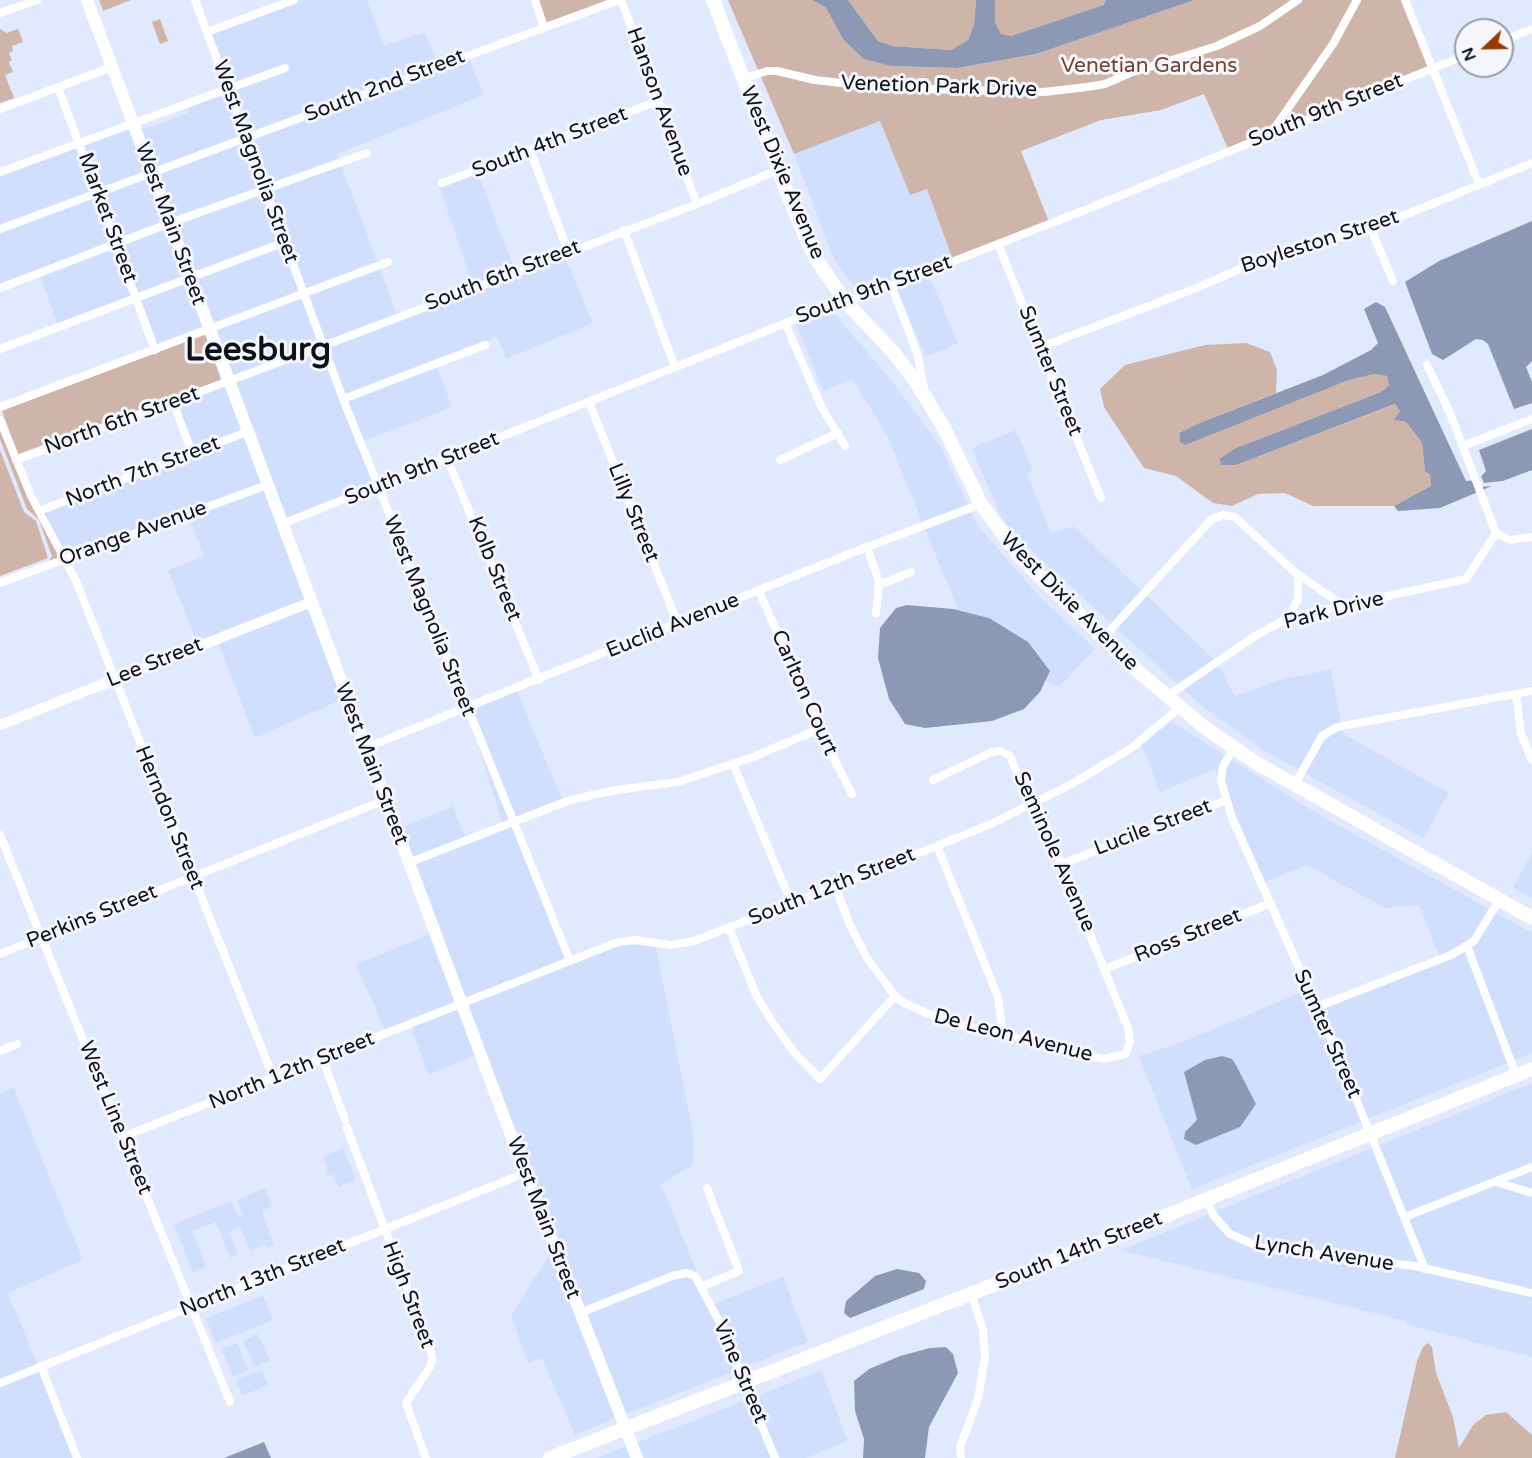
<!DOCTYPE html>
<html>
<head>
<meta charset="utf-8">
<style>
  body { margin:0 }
  #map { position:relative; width:1532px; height:1458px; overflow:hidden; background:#e0e9fd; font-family:"Varela Round",sans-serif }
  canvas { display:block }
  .north { position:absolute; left:1454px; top:18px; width:60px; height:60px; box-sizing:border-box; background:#f4f6fb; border:2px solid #989ba1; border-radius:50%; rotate:248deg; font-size:16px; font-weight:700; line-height:24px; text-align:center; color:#0f121a }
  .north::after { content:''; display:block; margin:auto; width:21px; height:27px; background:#9b3800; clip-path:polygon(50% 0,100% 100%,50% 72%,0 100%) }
</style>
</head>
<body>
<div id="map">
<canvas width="1532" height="1458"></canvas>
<div class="north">N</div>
</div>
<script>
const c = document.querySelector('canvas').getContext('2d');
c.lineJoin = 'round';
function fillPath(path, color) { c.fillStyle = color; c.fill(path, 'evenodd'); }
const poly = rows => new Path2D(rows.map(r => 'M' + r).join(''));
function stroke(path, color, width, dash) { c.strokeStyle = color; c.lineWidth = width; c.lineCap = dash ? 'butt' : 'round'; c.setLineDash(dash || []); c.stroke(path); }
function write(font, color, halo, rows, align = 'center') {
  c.font = font + ' "Varela Round",sans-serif'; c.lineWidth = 6; c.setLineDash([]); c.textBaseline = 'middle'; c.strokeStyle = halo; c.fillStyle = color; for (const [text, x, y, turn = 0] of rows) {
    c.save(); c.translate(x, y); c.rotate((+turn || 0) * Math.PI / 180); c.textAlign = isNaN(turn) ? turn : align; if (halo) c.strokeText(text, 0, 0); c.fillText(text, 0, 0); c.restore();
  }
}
fillPath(poly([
  [288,0,367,0,384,46,425,32,439,68,469,57,483,95,337,154,398,317,474,288,439,186,477,171,515,271,563,253,593,323,506,359,497,337,435,361,452,407,359,443,376,488,286,523,140,128,145,129,187,113,190,110,187,102,224,88,205,31],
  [880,121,910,195,927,188,953,260,927,271,958,343,926,357,894,283,860,295,834,259,794,154],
  [128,124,204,330,154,349,135,298,58,326,39,273,0,288,0,173],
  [825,303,891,380,941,447,977,525,1041,598,1095,649,1059,687,1045,681,1050,671,989,618,958,610,887,435,852,379,823,391,793,316],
  [224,384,305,599,197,642,168,570,204,556,188,514,64,559,44,509,190,451,174,404],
  [1016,430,1033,471,1027,473,1051,534,1073,526,1217,662,1235,696,1286,678,1331,670,1343,734,1449,793,1423,838,1263,750,1197,702,1031,550,1002,519,972,448],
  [308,607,342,699,255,738,218,642],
  [516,688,562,800,514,821,569,961,626,940,655,944,693,1134,693,1165,661,1184,711,1305,783,1277,808,1342,624,1415,400,828,453,806,466,840,503,825,467,708],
  [1172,722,1313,811,1532,933,1532,1053,1192,1189,1139,1056,1185,1041,1307,990,1315,1008,1439,955,1419,905,1385,908,1307,865,1265,882,1215,769,1160,792,1141,742],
  [1232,1059,1256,1105,1192,1125,1197,1120,1184,1072],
  [1532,852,1532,898,1513,888],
  [430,934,475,1055,428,1075,409,1020,385,1030,356,965],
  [1532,1083,1532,1357,1408,1325,1406,1321,1121,1250],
  [14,1088,83,1260,8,1293,76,1458,0,1458,0,1093],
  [343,1148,356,1179,338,1187,334,1175,329,1176,323,1157],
  [265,1188,272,1207,263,1210,263,1215,274,1245,267,1248,266,1244,250,1251,240,1226,229,1232,238,1255,230,1258,216,1222,192,1231,206,1267,193,1273,174,1224,231,1201,238,1218,243,1215,237,1200],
  [551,1252,616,1418,575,1435,542,1358,528,1363,511,1316],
  [263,1296,273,1320,215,1343,206,1318],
  [258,1334,270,1361,254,1367,243,1341],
  [237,1343,249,1370,233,1376,222,1349],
  [262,1370,269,1385,242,1396,236,1380],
  [821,1371,848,1441,806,1458,642,1458,636,1443],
  [627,1446,632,1458,597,1458]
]), '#d1dffe');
fillPath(poly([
  [99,0,131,0,103,11],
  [534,0,613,0,545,27],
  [728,0,812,0,826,8,843,39,892,66,957,68,1036,54,1195,0,1404,0,1431,65,1229,151,1204,94,1161,110,1101,120,1021,151,1049,222,953,260,927,189,910,195,880,121,794,154],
  [848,0,976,0,974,24,968,40,951,50,893,46,878,41],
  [995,0,1106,0,1105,5,1011,36,1001,34,995,22],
  [160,19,168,41,160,44,152,22],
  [0,29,7,33,18,29,23,42,12,46,13,51,9,53,12,60,9,62,13,72,5,75,14,98,0,103],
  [205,334,221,380,18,454,2,411],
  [1246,343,1270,352,1277,370,1276,393,1197,424,1179,433,1180,441,1346,381,1374,374,1388,376,1389,385,1381,392,1236,448,1219,459,1221,465,1236,465,1396,404,1400,411,1395,420,1406,422,1422,443,1425,472,1430,474,1431,486,1394,506,1313,506,1285,493,1258,494,1232,506,1213,503,1176,476,1144,468,1104,407,1100,389,1125,365,1205,345],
  [0,423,33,503,44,509,64,559,49,561,52,556,39,520,27,509,0,439],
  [0,450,24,512,36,521,48,558,0,576],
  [1428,1343,1432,1347,1436,1373,1453,1417,1459,1448,1473,1425,1486,1415,1506,1412,1532,1435,1532,1458,1395,1458,1417,1361,1423,1347]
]), '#cfb4a9');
fillPath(poly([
  [812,0,848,0,878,41,893,46,951,50,968,40,974,24,976,0,995,0,995,22,1001,34,1011,36,1104,5,1106,0,1195,0,1036,54,957,68,892,66,864,59,843,39,826,8],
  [1532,221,1532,361,1526,367,1532,382,1532,403,1514,409,1488,344,1483,340,1476,339,1443,360,1432,354,1405,282,1439,261],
  [1376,302,1385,307,1466,481,1478,480,1482,487,1492,486,1440,508,1398,511,1394,506,1431,486,1430,474,1425,472,1422,443,1406,422,1394,420,1400,411,1395,404,1236,465,1221,465,1219,459,1236,448,1381,392,1389,385,1387,376,1374,374,1346,381,1185,445,1180,442,1179,433,1197,424,1323,375,1371,350,1378,343,1364,309],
  [1532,429,1532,470,1503,481,1484,483,1481,476,1486,471,1479,450],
  [907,605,953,609,989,618,1028,642,1050,671,1040,692,1024,709,992,721,925,728,905,724,889,699,878,658,880,628,896,608],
  [1222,1056,1232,1059,1236,1065,1256,1104,1240,1127,1196,1145,1184,1139,1185,1132,1197,1120,1184,1072,1205,1060],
  [897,1269,919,1273,926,1281,924,1289,850,1318,844,1313,846,1301,875,1276],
  [946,1347,953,1354,958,1373,929,1427,925,1458,863,1458,864,1439,855,1411,854,1381,869,1369,900,1356,930,1348],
  [264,1442,271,1458,224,1458]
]), '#8d99b4');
stroke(poly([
  [195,0,343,399,570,961],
  [535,0,544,27],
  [621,0,697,204],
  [1405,0,1479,184],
  [0,13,37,0],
  [207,32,294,0],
  [1502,41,1532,29],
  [743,79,767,71,777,71,815,80,885,88,1044,92,1087,87,1105,84,1130,73,1217,46,1260,26,1298,0],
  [58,87,155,350],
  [0,109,112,67],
  [1271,133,1333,44,1357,0],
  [530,150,568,251],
  [0,172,285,68],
  [442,183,658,101],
  [0,229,619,0],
  [1371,229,1393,281],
  [624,230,675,367],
  [998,244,1101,498],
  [891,285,917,353,924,388],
  [0,288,170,223,367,153],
  [785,323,822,408,845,446],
  [1041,347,1194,289,1274,254,1371,229,1532,163],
  [0,349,285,242],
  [1427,365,1450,413,1496,533],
  [343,399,485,345],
  [173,402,192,453],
  [589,402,678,624],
  [0,407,388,262],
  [0,420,31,496,76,581,273,1077],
  [1463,446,1532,419],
  [447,458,539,680],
  [16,460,323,346,697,204,778,170],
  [780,460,838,433],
  [39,511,247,432],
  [282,524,826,307,862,297,1085,210,1466,55],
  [1496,533,1510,540,1532,537],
  [867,547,879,582,876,613],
  [1299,575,1344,606],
  [0,583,267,485],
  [879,585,911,572],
  [759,591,819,729,852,794],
  [1103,638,1211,520,1223,515,1235,517,1298,575,1298,599,1292,611,1284,619],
  [1516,694,1521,734,1532,760],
  [1166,697,1255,636,1279,623,1296,616,1466,579,1496,533],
  [365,748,867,547,981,504],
  [1234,748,1223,766,1221,780,1232,818,1340,1059,1425,1269],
  [733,764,791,902],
  [1295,784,1322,736,1337,727,1532,691],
  [0,835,230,1402],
  [937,846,998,997,1003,1034],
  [408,863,570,800,616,790,678,782,753,757,819,729],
  [1062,864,1226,800],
  [835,886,850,925,867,958,895,996,904,1003,947,1022,1003,1034,1079,1054,1104,1059,1125,1054,1130,1042,1128,1028,1046,826,1035,803,1025,792,1010,756,1000,751,992,752,933,780],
  [729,928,757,997,773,1023,794,1052,820,1079,895,996],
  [1467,946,1516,1075],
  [0,954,385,800],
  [1105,969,1271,903],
  [1317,1007,1451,955,1474,941,1499,900],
  [0,1051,17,1044],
  [322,1057,345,1120],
  [347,1128,430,1349,432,1359,430,1367,406,1403,426,1458],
  [122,1137,618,942,635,940,671,945,694,941,937,846,993,823,1072,784,1133,747,1179,708],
  [1496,1182,1532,1193],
  [1206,1199,1214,1216,1230,1234,1262,1248,1415,1266,1532,1293],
  [1405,1217,1532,1167],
  [703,1286,739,1271,707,1188],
  [580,1313,672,1276,687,1273,695,1276,720,1323,775,1458],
  [41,1366,77,1458],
  [0,1383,525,1173],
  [961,1458,960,1447,978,1399,985,1357,983,1330,971,1294]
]), '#fff', 8);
stroke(poly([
  [0,725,311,602]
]), '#fff', 10);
stroke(poly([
  [87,0,504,1117,637,1458]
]), '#fff', 12);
stroke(poly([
  [713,0,795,213,816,259,845,301,893,352,916,382,944,428,981,504,1021,558,1140,673,1204,727,1253,761,1532,918]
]), '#fff', 14);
stroke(poly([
  [550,1458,983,1289,1532,1069]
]), '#fff', 14);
write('21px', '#744532', '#f4f6fb', [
  ["Venetian Gardens",1149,66]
]);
write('21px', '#0f121a', '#f4f6fb', [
  ["South 2nd Street",385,86,-21],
  ["Venetion Park Drive",939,87,2],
  ["Hanson Avenue",659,102,70],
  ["South 9th Street",1326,111,-22],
  ["South 4th Street",550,143,-21],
  ["West Magnolia Street",255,162,70],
  ["West Dixie Avenue",782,173,67],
  ["Market Street",107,218,70],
  ["West Main Street",170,224,70],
  ["Boyleston Street",1320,242,-18],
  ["South 6th Street",503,276,-21],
  ["South 9th Street",874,290,-20],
  ["Sumter Street",1050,371,68],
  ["North 6th Street",122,421,-20],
  ["South 9th Street",422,469,-22],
  ["North 7th Street",143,472,-21],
  ["Lilly Street",633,513,68],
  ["Orange Avenue",133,534,-20],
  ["Kolb Street",494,569,68],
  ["West Dixie Avenue",1069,602,45],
  ["Park Drive",1334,611,-14],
  ["West Magnolia Street",429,616,68],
  ["Euclid Avenue",673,626,-22],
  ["Lee Street",155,663,-22],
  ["Carlton Court",804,693,66],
  ["West Main Street",371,764,69],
  ["Herndon Street",169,818,68],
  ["Lucile Street",1153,828,-21],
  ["Seminole Avenue",1054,852,66],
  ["South 12th Street",832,887,-22],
  ["Perkins Street",92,917,-22],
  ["Ross Street",1188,936,-22],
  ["Sumter Street",1327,1034,66],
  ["De Leon Avenue",1013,1036,14],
  ["North 12th Street",292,1071,-22],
  ["West Line Street",115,1118,68],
  ["West Main Street",543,1218,69],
  ["South 14th Street",1079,1251,-22],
  ["Lynch Avenue",1324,1254,9],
  ["North 13th Street",263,1278,-22],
  ["High Street",408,1295,69],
  ["Vine Street",740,1372,67]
]);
write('bold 33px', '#0f121a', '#f4f6fb', [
  ["Leesburg",258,351]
]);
</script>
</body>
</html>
